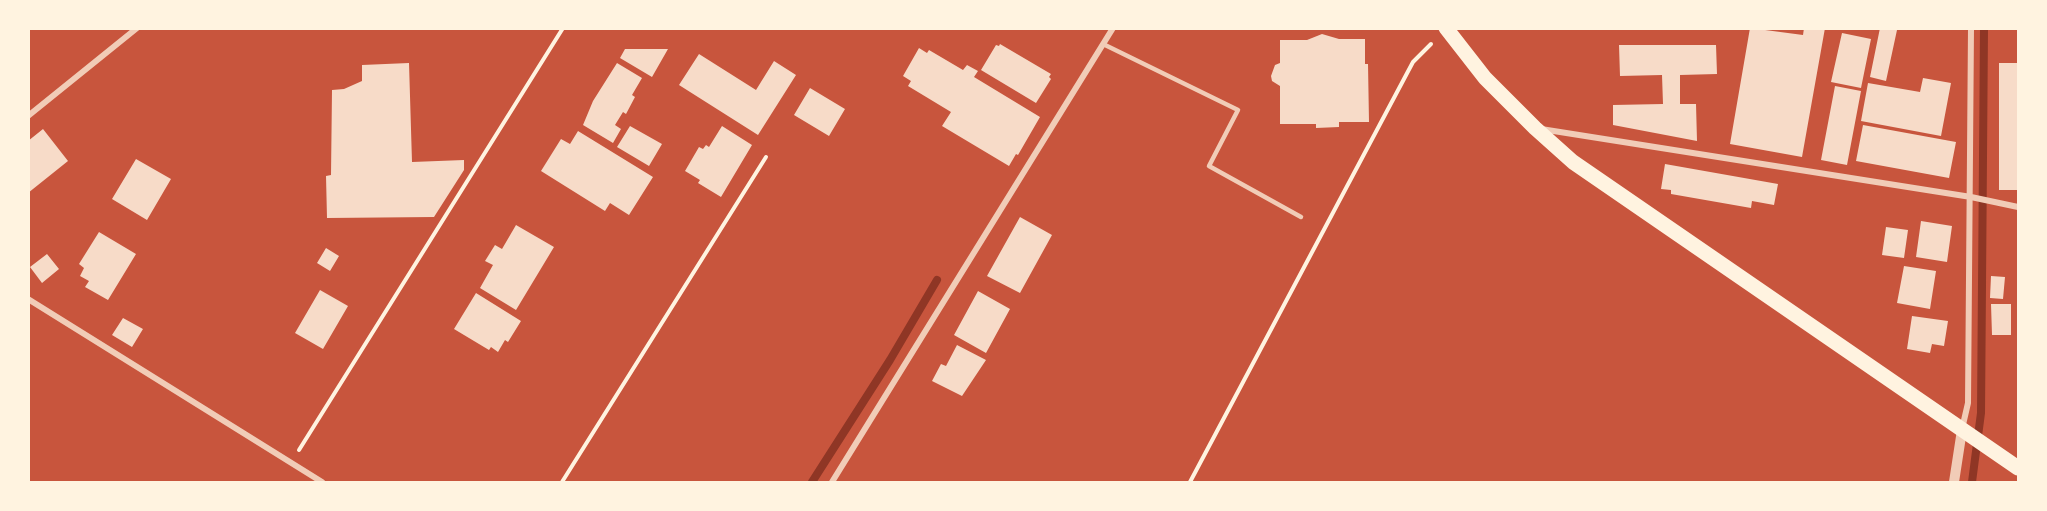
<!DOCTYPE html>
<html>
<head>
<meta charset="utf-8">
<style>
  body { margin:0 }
  #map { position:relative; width:2047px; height:511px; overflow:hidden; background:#c8553d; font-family:"Source Serif 4",serif }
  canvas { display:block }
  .frame { position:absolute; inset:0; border:30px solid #fff3e0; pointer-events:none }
</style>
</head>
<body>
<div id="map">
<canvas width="2047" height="511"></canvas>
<div class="frame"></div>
</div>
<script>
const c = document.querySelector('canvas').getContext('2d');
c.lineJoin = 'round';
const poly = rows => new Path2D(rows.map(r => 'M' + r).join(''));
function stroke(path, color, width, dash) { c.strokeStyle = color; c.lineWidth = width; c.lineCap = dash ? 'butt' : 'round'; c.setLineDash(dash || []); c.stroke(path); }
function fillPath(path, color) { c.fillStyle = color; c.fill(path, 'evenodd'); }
stroke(poly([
  [812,482,890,360,937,280],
  [1972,482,1981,413,1984,28]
]), '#8f3625', 8);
fillPath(poly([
  [1750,28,1803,35,1804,28,1825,28,1802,157,1730,144],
  [1880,28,1897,30,1886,81,1870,77],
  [1842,33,1871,39,1861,88,1831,82],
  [1322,34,1339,39,1365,39,1365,64,1368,64,1369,122,1339,122,1339,127,1316,128,1316,124,1280,124,1280,86,1272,81,1271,76,1275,65,1280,63,1280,40,1307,40],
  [1000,44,1051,74,1049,77,1051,79,1036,103,981,70,996,45,999,46],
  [1619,45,1716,45,1717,74,1680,75,1680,104,1696,104,1697,141,1613,125,1613,105,1663,104,1662,75,1620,76],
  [919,48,927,53,929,50,963,70,967,65,978,71,974,77,1040,117,1018,155,1016,154,1009,166,942,126,951,112,908,86,911,81,903,76],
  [625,49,668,49,652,77,620,58],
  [699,54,756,90,774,61,796,75,758,135,679,85],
  [409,63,412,162,464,160,464,170,434,217,327,218,326,176,331,175,332,90,344,89,362,81,362,65],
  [617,63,642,78,632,95,635,97,626,114,623,112,615,125,621,129,613,143,583,125,593,101],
  [1999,63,2018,63,2018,190,1999,190],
  [1923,78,1951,83,1941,136,1861,121,1868,83,1920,92],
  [1835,86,1861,91,1847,165,1821,160],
  [810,88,845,109,829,136,794,115],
  [1863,125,1956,142,1949,178,1856,161],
  [630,126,662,144,649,166,617,147],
  [722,126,752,145,721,197,698,183,700,180,685,171,699,147,703,149,706,145,709,147],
  [43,129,68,161,28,193,28,141],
  [578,131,653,177,629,215,610,203,605,211,541,171,561,139,570,144],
  [136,159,171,179,147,220,112,199],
  [1665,164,1778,184,1774,205,1752,201,1751,208,1671,194,1671,190,1661,189],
  [1020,217,1052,235,1020,293,987,276],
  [1921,221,1952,226,1947,262,1916,257],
  [516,225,554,247,516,310,480,288,493,265,485,261,495,245,502,249],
  [1886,227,1908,230,1904,258,1882,255],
  [99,232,136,254,108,300,85,287,89,281,80,276,84,268,79,264],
  [326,248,339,256,330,271,317,263],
  [47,254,59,269,42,283,30,267],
  [1904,266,1936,271,1930,309,1897,303],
  [1991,276,2005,277,2003,299,1990,298],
  [320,290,348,306,323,349,295,333],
  [978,291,1010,309,986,353,954,335],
  [476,293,521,321,508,342,505,340,498,352,491,347,489,350,454,329],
  [1991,304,2011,304,2011,335,1992,335],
  [1912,316,1948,321,1944,346,1932,344,1930,353,1907,349],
  [123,318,143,329,132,347,112,335],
  [957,345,986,360,962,396,932,381,941,364,946,366]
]), '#f7dbc8');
stroke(poly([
  [299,450,563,28],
  [562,482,766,157],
  [1190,482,1413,62,1431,44]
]), '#fff3e0', 4);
stroke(poly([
  [1103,44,1238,110,1209,166,1301,217]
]), '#f1ccb7', 4.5);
stroke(poly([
  [28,116,137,28],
  [1541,129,1971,197,2018,207],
  [28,299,322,482],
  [1962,429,1968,403,1971,28],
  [832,482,1113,28]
]), '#f1ccb7', 6);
stroke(poly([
  [1954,482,1962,430]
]), '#f1ccb7', 10);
stroke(poly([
  [1446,28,1485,78,1535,128,1573,162,2018,468]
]), '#fff3e0', 15);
</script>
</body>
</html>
